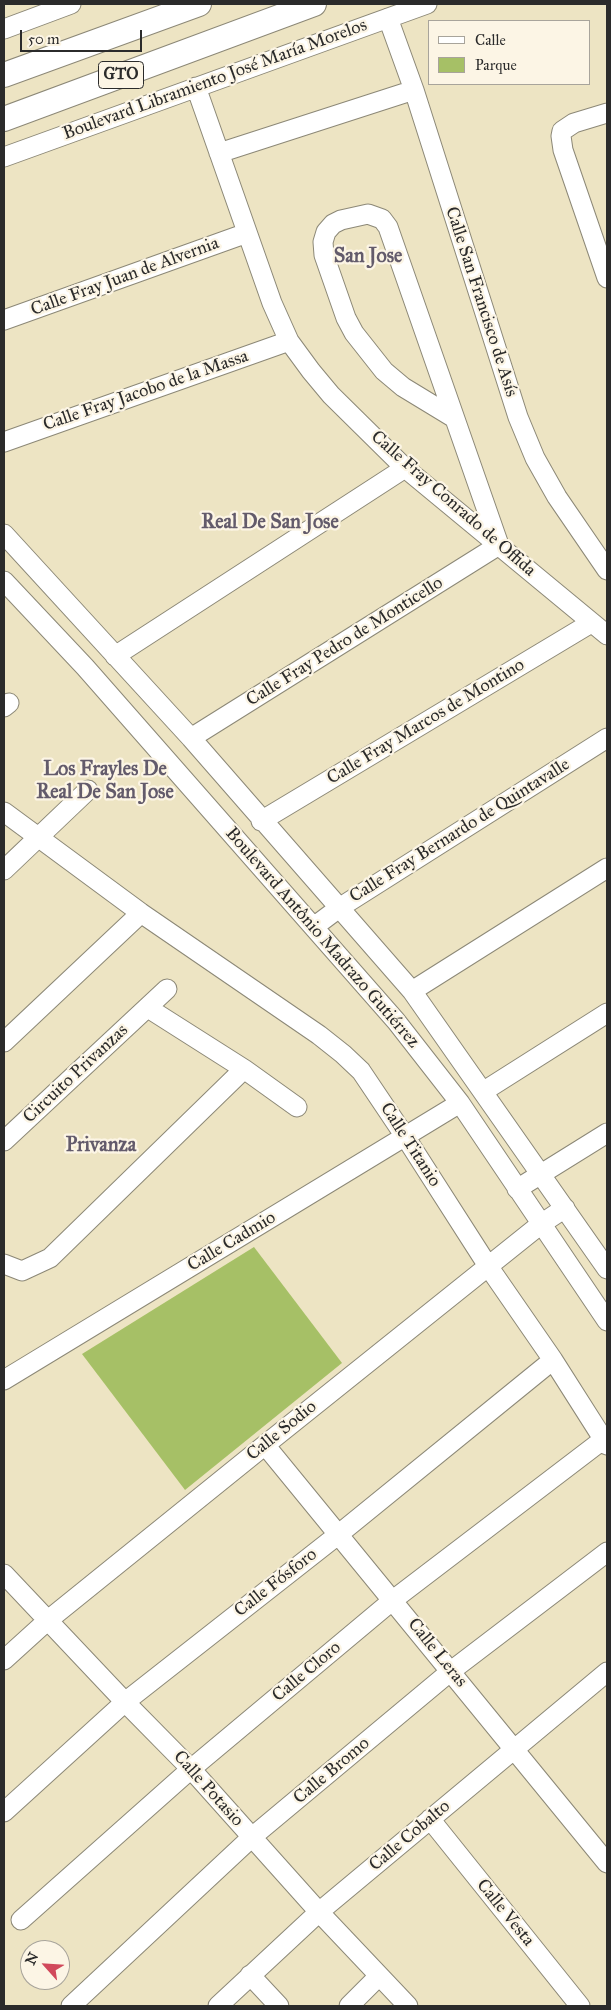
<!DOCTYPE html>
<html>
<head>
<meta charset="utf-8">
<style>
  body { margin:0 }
  #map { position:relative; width:611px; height:2010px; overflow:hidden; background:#ede4c3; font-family:"IM FELL Great Primer",serif }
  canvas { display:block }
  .frame { position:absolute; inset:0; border:5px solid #2b2b2b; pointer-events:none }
  .legend { position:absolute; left:428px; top:20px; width:162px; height:65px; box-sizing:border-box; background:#fcf5e5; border:1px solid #a8a49b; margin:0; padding:6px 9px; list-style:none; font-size:15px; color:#2b2b2b }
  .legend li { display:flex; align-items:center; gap:10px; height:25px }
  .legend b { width:25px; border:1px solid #a8a49b }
  .north { position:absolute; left:20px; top:1940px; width:50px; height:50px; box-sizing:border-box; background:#fcf5e5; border:1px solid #a8a49b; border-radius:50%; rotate:296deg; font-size:14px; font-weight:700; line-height:20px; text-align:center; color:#2b2b2b }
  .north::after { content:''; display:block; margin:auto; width:18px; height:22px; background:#d1495b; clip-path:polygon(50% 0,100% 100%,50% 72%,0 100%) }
  .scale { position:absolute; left:20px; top:30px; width:122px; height:22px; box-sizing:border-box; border:2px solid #2b2b2b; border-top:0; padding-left:6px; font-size:15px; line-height:18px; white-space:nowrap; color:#2b2b2b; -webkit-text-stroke:4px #fcf5e5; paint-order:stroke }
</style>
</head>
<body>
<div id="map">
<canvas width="611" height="2010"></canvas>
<div class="frame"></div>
<ul class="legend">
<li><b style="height:6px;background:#fff"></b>Calle</li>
<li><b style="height:14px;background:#a6c066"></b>Parque</li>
</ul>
<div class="north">N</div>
<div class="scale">50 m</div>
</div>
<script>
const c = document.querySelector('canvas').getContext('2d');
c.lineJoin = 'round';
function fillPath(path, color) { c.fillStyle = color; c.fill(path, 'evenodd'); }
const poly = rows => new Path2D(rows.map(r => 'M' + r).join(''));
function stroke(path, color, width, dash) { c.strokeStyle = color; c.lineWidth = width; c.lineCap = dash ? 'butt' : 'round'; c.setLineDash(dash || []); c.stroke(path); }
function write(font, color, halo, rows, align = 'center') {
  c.font = font + ' "IM FELL Great Primer",serif'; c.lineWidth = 4.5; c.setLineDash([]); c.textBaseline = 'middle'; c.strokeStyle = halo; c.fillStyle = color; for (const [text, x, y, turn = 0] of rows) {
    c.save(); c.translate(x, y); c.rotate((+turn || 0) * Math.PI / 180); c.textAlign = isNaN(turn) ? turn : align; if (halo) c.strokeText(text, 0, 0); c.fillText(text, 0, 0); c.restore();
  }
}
fillPath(poly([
  [254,1247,342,1363,185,1490,82,1354]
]), '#a6c066');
const minor = poly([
  [388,18,414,90,518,417,535,458,557,497,607,570],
  [4,29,71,4],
  [196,87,272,303,289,341,311,371,331,395,405,468,607,635],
  [607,113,574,123,562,131,561,136,563,150,607,278],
  [219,153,414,90],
  [4,157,427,4],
  [4,320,247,233],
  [4,442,289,341],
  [4,534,191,738,412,991,607,1269],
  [4,581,85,667,396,1021,460,1103,607,1321],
  [115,656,405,468],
  [4,707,9,703],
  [191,738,499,545,388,227,382,219,368,214,341,220,333,224,326,232,323,242,324,255,346,318,354,333,384,371,403,387,454,418],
  [4,812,141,913,319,1035,343,1054,361,1071,406,1138,488,1266,553,1360,607,1445],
  [261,821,591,623],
  [4,870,88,790],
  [315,926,339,908,607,738],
  [412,991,607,868],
  [148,1008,244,1069,297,1107],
  [4,1042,141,913],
  [484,1091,607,1013],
  [4,1141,167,989],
  [517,1189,607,1133],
  [4,1264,22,1271,50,1258,244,1069],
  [4,1380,460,1103],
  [265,1445,607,1863],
  [4,1574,125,1702,191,1769,319,1912,408,2006],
  [4,1660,47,1621,265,1445,541,1224,565,1208],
  [4,1812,125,1702,339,1534,553,1360],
  [430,1819,580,2006],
  [21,1920,191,1769,393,1600,604,1439],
  [250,1975,279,2006],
  [71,2006,252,1837,451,1671,607,1552],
  [218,2006,319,1912,607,1672],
  [349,2006,379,1976]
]);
const major = poly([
  [4,75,199,4],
  [4,119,314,4]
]);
stroke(minor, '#8c8877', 21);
stroke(major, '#8c8877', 26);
stroke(minor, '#fff', 19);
stroke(major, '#fff', 24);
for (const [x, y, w] of [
  [121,75,45]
]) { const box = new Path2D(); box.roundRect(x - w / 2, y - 13.5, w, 27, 4); c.fillStyle = '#fcf5e5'; c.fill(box); stroke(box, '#2b2b2b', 1); }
write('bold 16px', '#2b2b2b', null, [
  ["GTO",121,75]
]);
write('18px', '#2b2b2b', '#fcf5e5', [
  ["Boulevard Libramiento José María Morelos",215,80,-20],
  ["Calle Fray Juan de Alvernia",125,277,-20],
  ["Calle San Francisco de Asís",481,302,72],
  ["Calle Fray Jacobo de la Massa",146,391,-19],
  ["Calle Fray Conrado de Offida",453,504,41],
  ["Calle Fray Pedro de Monticello",345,642,-32],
  ["Calle Fray Marcos de Montino",426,722,-31],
  ["Calle Fray Bernardo de Quintavalle",460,831,-32],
  ["Boulevard Antônio Madrazo Gutiérrez",322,938,49],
  ["Circuito Privanzas",76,1074,-43],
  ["Calle Titanio",410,1145,57],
  ["Calle Cadmio",232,1242,-31],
  ["Calle Sodio",282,1431,-39],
  ["Calle Fósforo",276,1583,-38],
  ["Calle Leras",437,1653,51],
  ["Calle Cloro",307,1672,-40],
  ["Calle Bromo",332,1771,-40],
  ["Calle Potasio",208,1789,48],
  ["Calle Cobalto",410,1836,-40],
  ["Calle Vesta",505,1913,51]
]);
write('bold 20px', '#635b6b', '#fcf5e5', [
  ["San Jose",368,257],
  ["Real De San Jose",270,523],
  ["Los Frayles De",105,770],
  ["Real De San Jose",105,793],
  ["Privanza",101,1146]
]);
</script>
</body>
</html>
